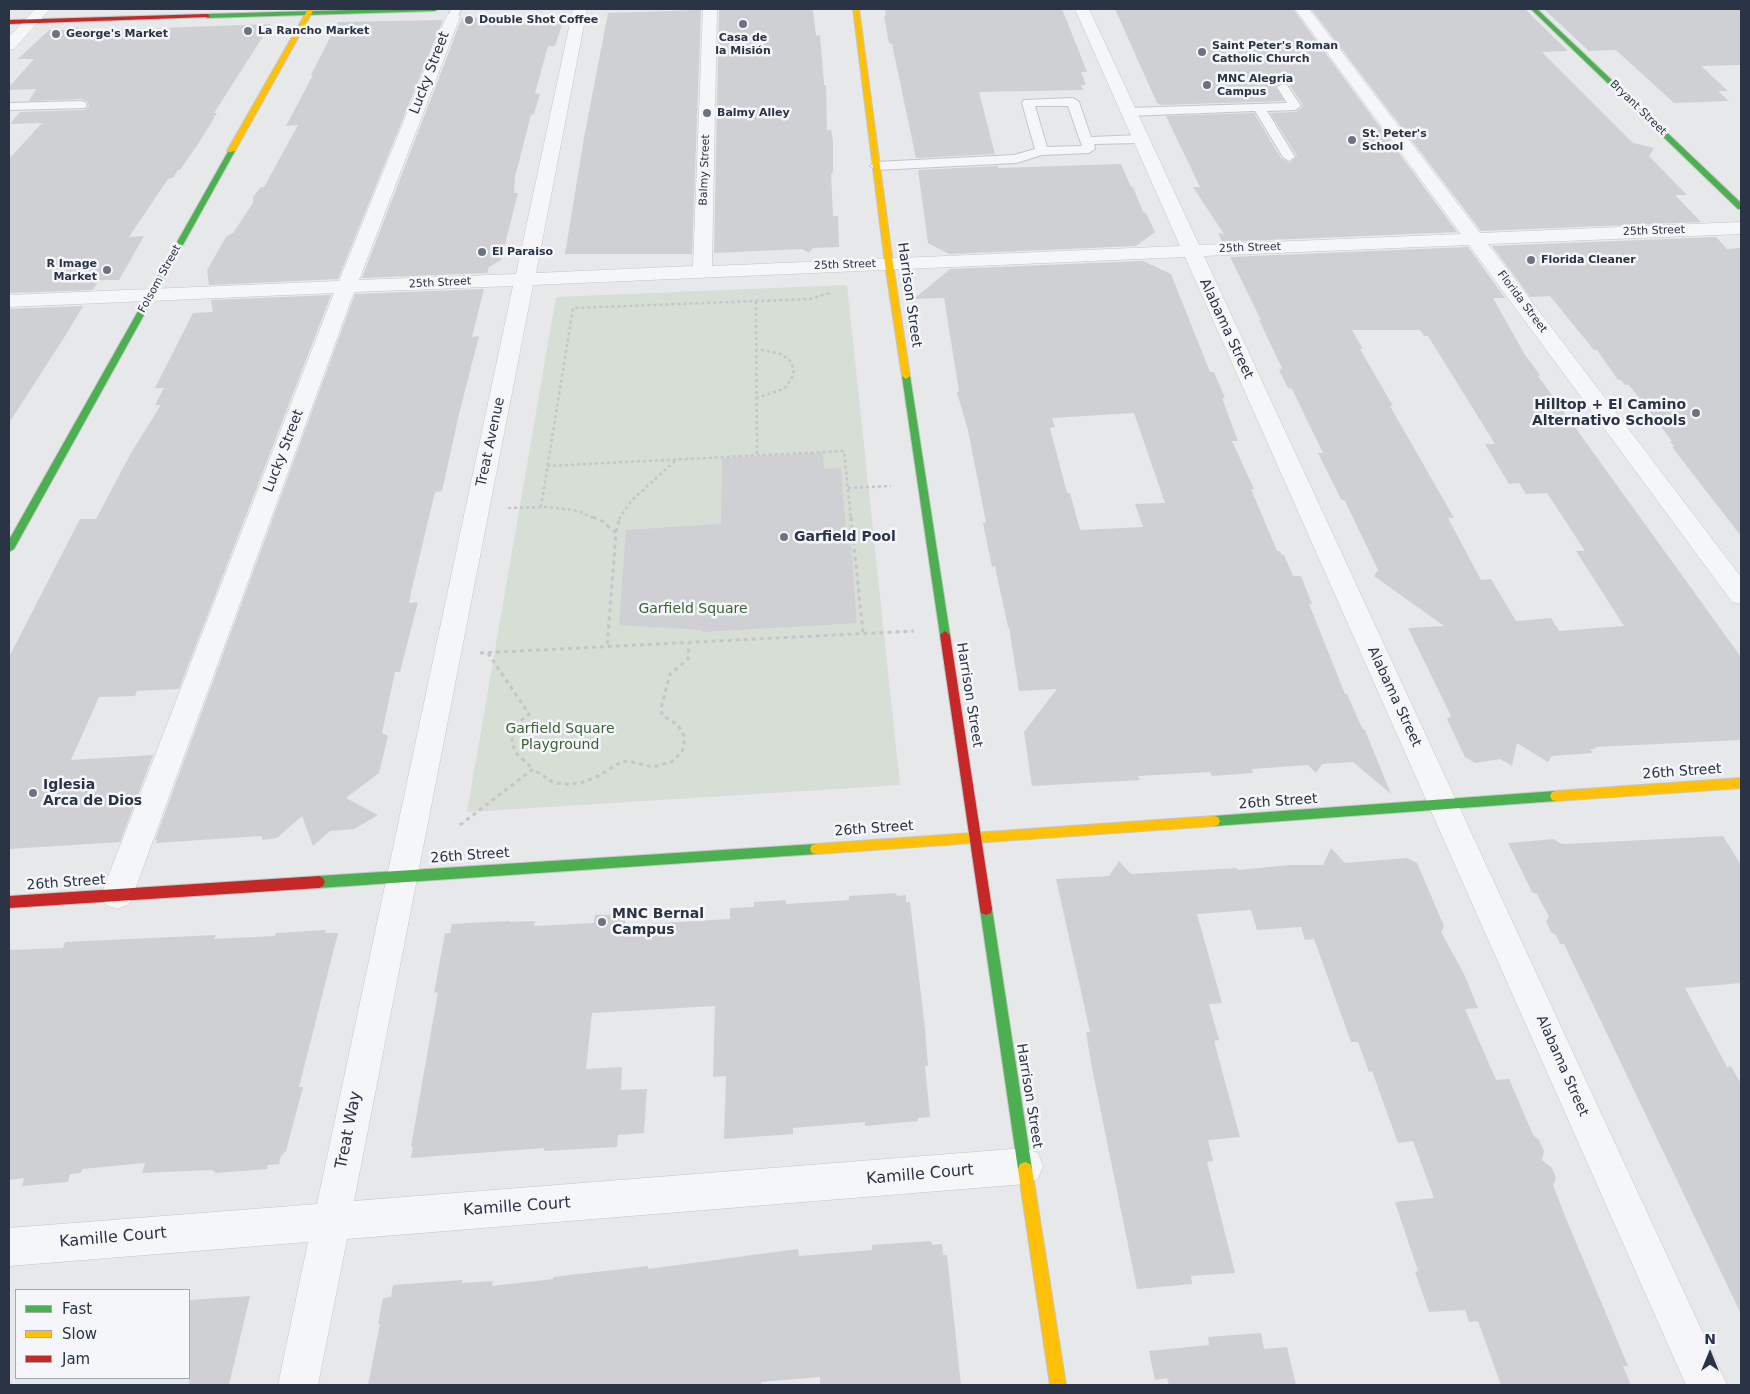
<!DOCTYPE html>
<html>
<head>
<meta charset="utf-8">
<style>
  body { margin:0 }
  #map { position:relative; width:1750px; height:1394px; overflow:hidden; background:#e6e8ea; font-family:"DejaVu Sans",sans-serif }
  canvas { display:block }
  .frame { position:absolute; inset:0; border:10px solid #2b3445; pointer-events:none }
  .legend { position:absolute; left:15px; top:1289px; width:175px; height:90px; box-sizing:border-box; background:#f4f6f9; border:1px solid #a4a8b1; margin:0; padding:6px 9px; list-style:none; font-size:15px; color:#2b3445 }
  .legend li { display:flex; align-items:center; gap:10px; height:25px }
  .legend b { width:25px; border:1px solid #a4a8b1 }
  .north { position:absolute; left:1685px; top:1329px; width:50px; height:50px; -webkit-text-stroke:4px #f4f6f9; paint-order:stroke; rotate:0deg; font-size:14px; font-weight:700; line-height:20px; text-align:center; color:#2b3445 }
  .north::after { content:''; display:block; margin:auto; width:18px; height:22px; background:#2b3445; clip-path:polygon(50% 0,100% 100%,50% 72%,0 100%) }
</style>
</head>
<body>
<div id="map">
<canvas width="1750" height="1394"></canvas>
<div class="frame"></div>
<ul class="legend">
<li><b style="height:6px;background:#4caf50"></b>Fast</li>
<li><b style="height:6px;background:#ffc107"></b>Slow</li>
<li><b style="height:6px;background:#c62828"></b>Jam</li>
</ul>
<div class="north">N</div>
</div>
<script>
const c = document.querySelector('canvas').getContext('2d');
c.lineJoin = 'round';
function fillPath(path, color) { c.fillStyle = color; c.fill(path, 'evenodd'); }
const poly = rows => new Path2D(rows.map(r => 'M' + r).join(''));
function stroke(path, color, width, dash) { c.strokeStyle = color; c.lineWidth = width; c.lineCap = dash ? 'butt' : 'round'; c.setLineDash(dash || []); c.stroke(path); }
function write(font, color, halo, rows, align = 'center') {
  c.font = font + ' "DejaVu Sans",sans-serif'; c.lineWidth = 5; c.setLineDash([]); c.textBaseline = 'middle'; c.strokeStyle = halo; c.fillStyle = color; for (const [text, x, y, turn = 0] of rows) {
    c.save(); c.translate(x, y); c.rotate((+turn || 0) * Math.PI / 180); c.textAlign = isNaN(turn) ? turn : align; if (halo) c.strokeText(text, 0, 0); c.fillText(text, 0, 0); c.restore();
  }
}
fillPath(poly([
  [847,285,900,785,467,812,556,297]
]), '#d6ded6');
fillPath(poly([
  [813,9,816,36,820,35,824,85,826,85,827,130,831,130,833,141,833,172,831,174,833,216,838,216,839,247,813,248,809,253,802,249,714,253,719,10],
  [885,9,1062,9,1087,72,1081,72,1086,85,1081,85,1083,90,979,92,995,154,916,158,892,44,889,43,884,16,886,15],
  [1115,9,1293,9,1457,232,1222,242,1218,233,1224,234,1193,187,1200,187,1166,116,1254,113,1281,158,1290,163,1297,156,1270,113,1295,112,1302,108,1303,105,1289,84,1283,82,1275,86,1284,101,1161,105,1157,103],
  [1311,9,1525,9,1568,51,1542,52,1633,143,1654,148,1649,156,1687,195,1675,195,1701,222,1481,231],
  [1544,9,1741,9,1741,65,1701,66,1728,91,1718,91,1729,101,1674,103,1616,50,1589,51],
  [701,10,692,254,565,254,584,138,608,13],
  [565,16,555,46,548,46,535,93,540,94,534,114,531,115,515,177,514,193,518,193,501,260,489,267,487,273,362,278,462,18],
  [443,20,338,279,209,285,207,270,226,237,233,233,253,203,253,197,261,187,264,187,298,125,286,126,313,75,311,75,338,22],
  [271,24,214,113,217,113,200,141,180,170,178,170,173,178,168,179,129,237,144,236,119,280,99,280,93,290,9,293,9,159,42,123,10,124,20,112,85,110,89,106,87,101,81,99,29,101,36,89,9,90,9,87,34,59,18,59,49,30,70,30,78,27,80,30,105,30],
  [1121,164,1131,187,1133,187,1143,212,1146,213,1155,232,1136,246,949,254,928,243,918,170,998,166,998,168],
  [1716,237,1727,249,1741,248,1741,536,1672,447,1674,447,1670,441,1672,441,1629,385,1625,385,1621,380,1618,380,1597,350,1594,350,1550,296,1530,297,1492,246],
  [1468,247,1505,298,1493,298,1525,355,1540,375,1538,376,1741,657,1741,740,1595,747,1596,749,1590,749,1593,753,1552,756,1548,762,1517,743,1512,766,1500,759,1475,763,1465,757,1447,719,1451,716,1408,628,1444,626,1374,576,1378,570,1345,501,1341,499,1318,453,1323,453,1292,389,1288,388,1279,370,1282,368,1259,320,1261,320,1230,257],
  [1352,330,1420,330,1424,336,1428,336,1495,444,1485,444,1509,484,1519,483,1526,494,1547,493,1585,551,1576,551,1624,626,1559,631,1551,618,1516,621,1491,579,1481,580,1448,518,1454,518,1390,406,1393,406,1360,349,1363,349],
  [1143,261,1171,274,1210,372,1214,372,1225,398,1222,398,1238,441,1232,441,1254,489,1251,489,1277,551,1280,551,1282,555,1284,555,1293,576,1301,576,1312,604,1309,604,1345,694,1347,694,1362,728,1365,730,1391,794,1353,762,1322,764,1316,773,1308,765,1252,769,1253,773,1212,776,1210,772,1138,776,1140,780,1032,786,1024,732,1057,689,1019,691,1009,627,1008,627,995,566,992,567,983,523,986,522,968,430,957,393,959,391,944,298,914,299,950,269],
  [1134,413,1165,503,1135,504,1143,527,1080,530,1070,493,1067,493,1050,428,1055,427,1052,418],
  [484,289,472,337,479,336,459,414,442,491,435,492,412,588,409,603,418,602,400,672,395,672,382,733,388,736,379,773,346,798,378,815,354,829,330,831,313,846,302,816,277,838,263,840,261,836,156,843,157,840,155,840,355,294],
  [331,295,179,689,137,691,135,696,99,697,71,760,153,755,120,842,9,849,9,657,80,519,96,519,131,453,161,405,155,405,164,388,155,388,193,313,213,312,211,300],
  [83,306,67,333,9,423,9,309],
  [823,453,824,469,841,468,847,545,851,545,857,623,702,632,702,630,619,625,626,530,721,524,722,458],
  [1723,836,1741,865,1741,983,1685,988,1727,1067,1731,1066,1741,1084,1741,1314,1564,944,1560,944,1556,935,1551,932,1546,921,1549,917,1537,894,1532,892,1508,843,1554,839,1559,843,1565,844],
  [1331,848,1345,863,1407,858,1417,863,1444,926,1441,932,1464,974,1478,1008,1465,1009,1496,1080,1509,1079,1533,1135,1539,1140,1544,1151,1542,1160,1552,1168,1556,1178,1553,1185,1567,1221,1628,1366,1623,1366,1631,1385,1501,1385,1478,1321,1469,1322,1465,1310,1429,1312,1415,1272,1418,1271,1395,1202,1434,1198,1413,1141,1398,1143,1372,1071,1369,1072,1358,1042,1351,1042,1314,939,1305,940,1301,927,1257,930,1251,910,1197,914,1222,1003,1209,1004,1219,1040,1214,1041,1240,1137,1208,1140,1213,1161,1207,1162,1235,1273,1191,1276,1192,1284,1137,1289,1091,1063,1086,1032,1090,1032,1056,879,1109,876,1119,861,1131,874,1237,868,1238,870,1290,865,1323,865],
  [896,893,897,896,906,895,906,902,910,902,925,1028,928,1066,925,1066,930,1117,918,1118,918,1121,865,1126,865,1122,793,1128,793,1134,724,1139,726,1076,713,1077,715,1006,592,1013,586,1069,622,1067,621,1090,647,1089,644,1133,618,1135,617,1147,544,1151,544,1148,411,1158,413,1147,411,1147,438,992,434,993,445,933,450,933,452,924,510,921,510,922,535,921,534,926,594,923,595,915,626,914,625,925,730,919,730,908,754,907,754,902,786,900,786,904,849,900,849,896],
  [326,930,325,933,338,933,299,1087,303,1087,286,1151,281,1156,279,1164,268,1165,267,1169,230,1172,216,1173,212,1170,142,1173,145,1163,82,1169,81,1173,70,1174,68,1182,22,1186,24,1178,9,1180,9,950,63,948,65,942,216,935,214,939,275,936,276,933],
  [931,1241,932,1245,942,1244,943,1255,947,1255,961,1385,820,1385,820,1377,761,1382,761,1385,368,1385,380,1324,378,1324,383,1298,391,1297,393,1285,463,1280,462,1283,493,1281,492,1286,553,1279,553,1277,648,1266,648,1269,798,1249,799,1256,872,1250,872,1245],
  [250,1296,229,1385,189,1385,189,1300],
  [1261,1333,1264,1349,1287,1347,1296,1385,1169,1385,1167,1378,1155,1380,1149,1351,1209,1345,1208,1337]
]), '#ced0d3');
const lane = poly([
  [451,9,461,9,457,19,449,19,448,17,451,9],
  [1283,84,1287,85,1301,106,1295,110,1267,111,1295,157,1289,161,1283,157,1255,111,1128,116,1122,112,1128,108,1287,103,1277,87,1283,84],
  [1073,98,1079,102,1091,137,1140,135,1146,139,1140,143,1094,144,1095,149,1089,153,1042,155,1016,163,876,170,870,166,876,162,1014,155,1035,149,1022,103,1024,100,1073,98],
  [1035,106,1068,106,1082,146,1047,147,1035,106],
  [81,101,85,102,87,105,85,108,9,110,9,103,81,101]
]);
const street = poly([
  [35,9,50,9,14,49,9,50,9,37,35,9],
  [573,9,587,9,536,273,693,266,703,9,717,9,712,266,1180,246,1075,9,1089,9,1199,245,1461,234,1295,9,1309,9,1480,233,1741,222,1741,234,1488,244,1741,577,1741,604,1732,602,1469,245,1204,256,1727,1385,1686,1385,1185,257,533,285,354,1201,1025,1148,1038,1153,1043,1166,1038,1179,1025,1184,347,1239,318,1385,278,1385,308,1242,9,1266,9,1228,317,1204,513,286,354,292,133,895,128,905,117,909,106,905,101,895,334,293,9,307,9,295,339,281,446,17,448,14,453,13,458,14,460,17,359,280,516,274,573,9]
]);
const fast = poly([
  [385,9,438,9,435,11,207,18,204,16,207,14,385,9],
  [1531,9,1537,9,1741,203,1741,209,1738,209,1531,9],
  [229,150,235,151,14,549,9,552,9,540,229,150],
  [906,373,910,376,950,635,945,639,940,635,902,376,906,373],
  [1556,791,1560,792,1562,796,1560,800,1556,801,1214,826,1210,825,1208,821,1210,817,1214,816,1556,791],
  [816,844,820,845,822,849,820,853,816,854,319,888,315,886,313,882,315,878,319,876,816,844],
  [986,903,991,905,992,909,1032,1169,1030,1174,1025,1176,1020,1174,1018,1169,980,909,981,905,986,903]
]);
const slow = poly([
  [308,9,314,9,235,151,229,152,227,151,308,9],
  [853,9,859,9,893,264,910,376,906,379,902,376,885,264,853,9],
  [1741,778,1741,788,1556,801,1552,800,1550,796,1552,792,1556,791,1741,778],
  [1214,816,1218,817,1220,821,1218,825,1214,826,816,854,812,853,810,849,812,845,816,844,1214,816],
  [1025,1162,1030,1164,1032,1169,1066,1385,1050,1385,1018,1169,1020,1164,1025,1162]
]);
const jam = poly([
  [207,14,210,16,209,17,9,24,9,20,207,14],
  [945,631,950,635,992,909,991,913,986,915,981,913,980,909,940,635,945,631],
  [319,876,323,878,325,882,323,886,319,888,9,908,9,896,319,876]
]);
stroke(lane, '#c4c6c8', 2);
stroke(street, '#c4c6c8', 1);
stroke(fast, '#c4c6c8', 2);
stroke(slow, '#c4c6c8', 2);
stroke(jam, '#c4c6c8', 2);
stroke(poly([
  [756,301,757,454],
  [756,398,784,389,791,380,794,370,790,361,781,354,757,349],
  [547,466,844,451,851,519],
  [848,488,891,486],
  [541,507,573,308,811,299,832,292],
  [508,508,549,507,578,511,596,519],
  [619,519,631,501,676,460]
]), '#c5c6ca', 2.5, [3, 3]);
stroke(poly([
  [593,517,602,521,616,533,607,647],
  [851,517,863,633],
  [616,532,620,517],
  [480,653,914,631],
  [488,653,529,714,516,725,512,733,512,743,516,753,533,769],
  [460,825,533,769,554,783,567,784,581,783,598,776,621,762,628,761,653,767,671,762,682,752,685,738,678,725,662,715,661,708,670,674,688,659,689,643]
]), '#c5c6ca', 3, [4, 4]);
fillPath(lane, '#f5f6f7');
fillPath(street, '#f5f6f7');
fillPath(fast, '#4caf50');
fillPath(slow, '#ffc107');
fillPath(jam, '#c62828');
for (const [x, y, r, color] of [
  [469,20,5,"#6c737f"],
  [743,24,5,"#6c737f"],
  [248,31,5,"#6c737f"],
  [56,34,5,"#6c737f"],
  [1202,52,5,"#6c737f"],
  [1207,85,5,"#6c737f"],
  [707,113,5,"#6c737f"],
  [1352,140,5,"#6c737f"],
  [482,252,5,"#6c737f"],
  [1531,260,5,"#6c737f"],
  [107,270,5,"#6c737f"],
  [1696,413,5,"#6c737f"],
  [784,537,5,"#6c737f"],
  [33,793,5,"#6c737f"],
  [602,922,5,"#6c737f"]
]) { const dot = new Path2D(); dot.arc(x, y, r, 0, 2 * Math.PI); c.fillStyle = color; c.fill(dot); stroke(dot, '#f4f6f9', 2); }
write('bold 11px', '#2b3445', '#f4f6f9', [
  ["Double Shot Coffee",479,20],
  ["La Rancho Market",258,31],
  ["George's Market",66,34],
  ["Casa de",743,38,"center"],
  ["la Misión",743,51,"center"],
  ["Saint Peter's Roman",1212,46],
  ["Catholic Church",1212,59],
  ["MNC Alegria",1217,79],
  ["Campus",1217,92],
  ["Balmy Alley",717,113],
  ["St. Peter's",1362,134],
  ["School",1362,147],
  ["El Paraiso",492,252],
  ["Florida Cleaner",1541,260],
  ["R Image",97,264,"right"],
  ["Market",97,277,"right"]
], 'left');
write('11px', '#2b3445', '#f4f6f9', [
  ["Bryant Street",1638,108,44],
  ["Balmy Street",705,170,-88],
  ["25th Street",1654,231,-2],
  ["25th Street",1250,248,-2],
  ["25th Street",845,265,-2],
  ["Folsom Street",160,279,-61],
  ["25th Street",440,283,-3],
  ["Florida Street",1522,302,53]
]);
write('14px', '#2b3445', '#f4f6f9', [
  ["Lucky Street",430,73,-69],
  ["Harrison Street",909,295,82],
  ["Alabama Street",1226,329,65],
  ["Treat Avenue",491,442,-78],
  ["Lucky Street",284,451,-69],
  ["Harrison Street",969,695,81],
  ["Alabama Street",1394,697,65],
  ["26th Street",1682,772,-4],
  ["26th Street",1278,802,-4],
  ["26th Street",874,829,-4],
  ["26th Street",470,856,-4],
  ["26th Street",66,883,-4],
  ["Alabama Street",1562,1066,66],
  ["Harrison Street",1029,1096,81]
]);
write('bold 14px', '#2b3445', '#f4f6f9', [
  ["Hilltop + El Camino",1686,405,"right"],
  ["Alternativo Schools",1686,421,"right"],
  ["Garfield Pool",794,537],
  ["Iglesia",43,785],
  ["Arca de Dios",43,801],
  ["MNC Bernal",612,914],
  ["Campus",612,930]
], 'left');
write('14px', '#3f6138', '#f4f6f9', [
  ["Garfield Square",693,609],
  ["Garfield Square",560,729],
  ["Playground",560,745]
]);
write('16px', '#2b3445', '#f4f6f9', [
  ["Treat Way",349,1130,-79],
  ["Kamille Court",920,1175,-5],
  ["Kamille Court",517,1207,-4],
  ["Kamille Court",113,1238,-5]
]);
</script>
</body>
</html>
